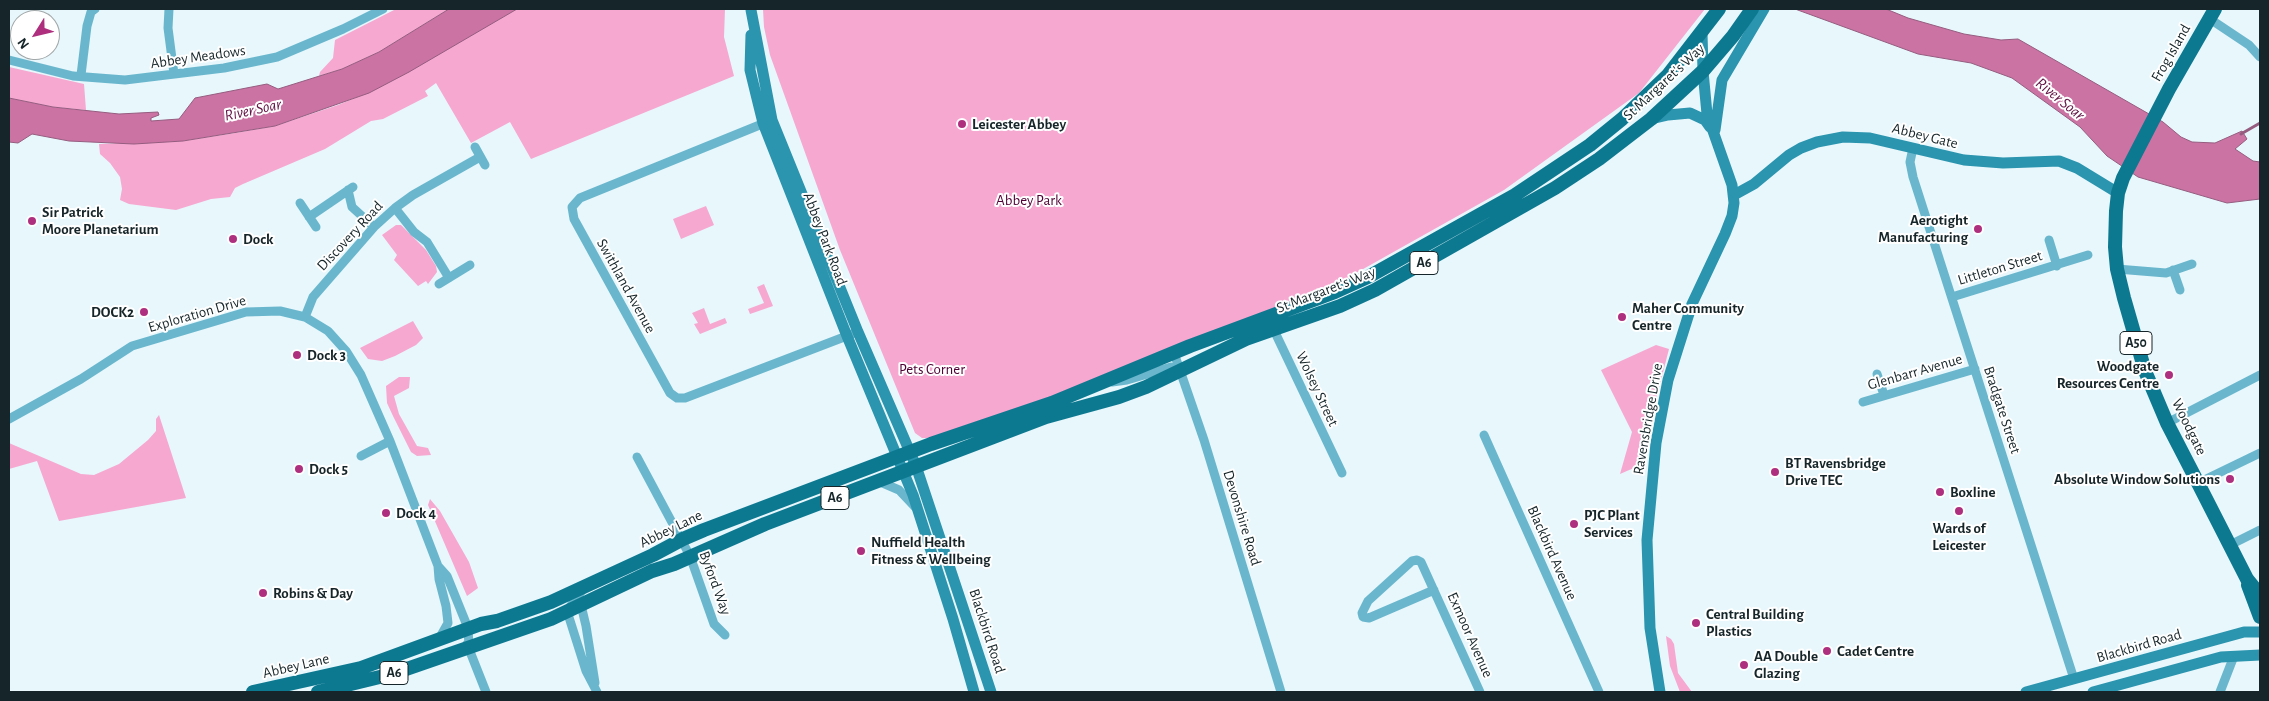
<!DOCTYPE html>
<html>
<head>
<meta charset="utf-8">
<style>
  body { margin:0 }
  #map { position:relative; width:2269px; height:701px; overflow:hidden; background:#e7f7fc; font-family:"Alegreya Sans",sans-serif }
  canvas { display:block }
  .frame { position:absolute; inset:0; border:10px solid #162529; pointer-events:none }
  .north { position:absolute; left:10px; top:10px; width:50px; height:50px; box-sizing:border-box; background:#fff; border:1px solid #a2a8a9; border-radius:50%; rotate:234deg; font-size:14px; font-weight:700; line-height:20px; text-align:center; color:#162529 }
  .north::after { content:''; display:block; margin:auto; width:18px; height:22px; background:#ae2f7e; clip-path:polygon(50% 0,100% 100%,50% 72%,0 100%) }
</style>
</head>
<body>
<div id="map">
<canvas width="2269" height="701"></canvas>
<div class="frame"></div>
<div class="north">N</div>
</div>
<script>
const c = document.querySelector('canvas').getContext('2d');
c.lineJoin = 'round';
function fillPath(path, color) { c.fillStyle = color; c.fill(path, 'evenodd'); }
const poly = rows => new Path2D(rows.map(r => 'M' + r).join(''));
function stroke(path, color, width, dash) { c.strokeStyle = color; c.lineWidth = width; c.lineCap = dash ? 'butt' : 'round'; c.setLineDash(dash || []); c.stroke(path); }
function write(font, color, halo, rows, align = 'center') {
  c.font = font + ' "Alegreya Sans",sans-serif'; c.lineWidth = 4; c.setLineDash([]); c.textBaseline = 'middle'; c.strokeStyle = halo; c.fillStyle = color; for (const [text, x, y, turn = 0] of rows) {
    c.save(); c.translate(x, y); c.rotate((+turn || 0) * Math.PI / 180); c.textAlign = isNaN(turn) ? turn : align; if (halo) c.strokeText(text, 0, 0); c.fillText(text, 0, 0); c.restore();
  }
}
fillPath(poly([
  [396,9,449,9,379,52,342,69,319,76,320,72,333,58,335,40],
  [517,9,725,9,724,37,734,76,531,159,510,122,471,143,436,83,425,91,428,96,383,119,371,121,325,149,243,184,235,188,230,197,211,199,176,210,129,204,120,200,122,189,120,177,110,163,100,154,99,144,183,141,235,133,275,126,338,105,369,92],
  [763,9,1705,9,1639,93,1504,190,1340,282,1278,310,1060,394,930,438,922,438,915,433,840,250,770,55,764,27],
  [9,67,84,84,86,110,53,107,9,98],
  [706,206,714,225,681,239,673,219],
  [396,225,401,225,426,250,436,266,437,272,428,284,426,281,418,286,394,260,397,255,382,235],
  [764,284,773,306,750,314,748,309,764,303,757,287],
  [704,308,710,324,725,318,727,323,700,334,694,324,698,323,692,313],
  [413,321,423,338,416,345,395,356,382,361,368,359,360,348],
  [1656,345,1669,349,1652,415,1643,464,1620,474,1632,432,1601,370],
  [399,377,410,377,409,388,394,396,399,414,417,446,428,448,431,455,417,456,411,452,393,416,387,403,386,386],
  [159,415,186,498,59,521,37,461,9,469,9,443,81,474,94,475,119,464,148,440,156,431,156,419],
  [430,499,440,511,469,562,478,588,467,596,428,505],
  [1666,636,1671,639,1674,644,1678,673,1692,692,1680,692,1670,666]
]), '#f6a8d1');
const water = poly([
  [449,9,517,9,409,72,369,93,275,126,183,141,134,144,69,141,32,134,18,143,9,142,9,98,53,107,119,114,158,112,159,115,151,118,151,121,179,119,195,98,267,84,278,89,342,69,379,52,449,9],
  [1795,9,1886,9,1908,18,1964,34,2001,40,2018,39,2163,122,2181,137,2192,142,2215,143,2242,131,2247,139,2235,149,2253,161,2260,162,2260,199,2227,203,2138,177,2107,156,2080,127,2012,78,1971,63,1918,54,1795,9]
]);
fillPath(water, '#cb74a4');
stroke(water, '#955c7f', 1);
stroke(poly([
  [2241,134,2260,123]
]), '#955c7f', 3);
stroke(poly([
  [169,9,168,28,174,74],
  [2210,19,2249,45,2260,57],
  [9,60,73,76,125,80,224,68,277,57,343,29,383,9],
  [81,75,87,26,91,12,95,9],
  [767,122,580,198,572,207,574,219,670,393,677,398,685,398,852,334],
  [475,147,485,165],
  [1913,148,1910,162,1913,177,2074,679],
  [348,190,352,207,374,227],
  [300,203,316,227],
  [395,208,414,232,427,242,449,278],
  [309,217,353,187],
  [2049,240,2057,266],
  [2117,269,2166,273,2192,264],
  [2173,270,2180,290],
  [439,284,470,265],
  [1952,297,2088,255],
  [305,317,313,297,374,227,395,208,413,195,480,157],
  [1272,326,1342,473],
  [1174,353,1204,440,1281,692],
  [1877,374,1884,395],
  [1112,382,1127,380,1171,367,1179,371],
  [1863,402,1975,369],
  [9,419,81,379,132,346,246,312,280,311,305,317,328,331,346,351,361,375,390,441,438,566,439,579,446,606,448,623,439,639],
  [2167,423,2260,375],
  [1484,435,1599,692],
  [361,456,390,441],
  [637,457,690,556,714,624,725,635],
  [878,481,899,490,915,507],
  [2198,483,2260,453],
  [2230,545,2260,530],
  [438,566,447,576,468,628,469,647],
  [583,589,567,611,586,671,597,692],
  [1434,590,1369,618,1363,617,1362,613,1368,601,1412,561,1417,560,1421,562,1480,692],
  [576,604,581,605,586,626,595,683],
  [467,644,486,692],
  [2220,692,2234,656]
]), '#6ab7cd', 9);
stroke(poly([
  [751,10,772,120,858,332,916,466,991,692],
  [751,35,750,70,763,123,847,336,913,495,953,619,974,692],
  [1651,119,1668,115,1690,113,1705,120,1710,127],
  [1715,130,1722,80,1764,9],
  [1734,195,1754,184,1789,155,1801,148,1817,142,1843,137,1870,138,1964,160,2003,163,2059,161,2077,168,2118,193],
  [1660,692,1650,628,1647,540,1656,443,1668,380,1692,304,1725,234,1732,216,1734,203,1732,185,1707,114,1703,71,1702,33],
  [2026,692,2244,632,2260,632],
  [2093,692,2221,657,2260,655]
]), '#2b94ae', 11);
stroke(poly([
  [2215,9,2169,89,2123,178,2118,193,2116,211,2115,247,2117,269,2124,298,2145,371,2167,423,2198,483,2247,579,2260,595],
  [2248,585,2260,617],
  [253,692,361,668,481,624,497,621,551,602,653,555,683,539,704,530,931,444,1052,403,1190,346,1335,292,1368,277,1515,195,1590,145,1622,119,1668,75,1719,9],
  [318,692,392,674,551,619,652,571,674,564,765,524,1046,417,1119,397,1146,387,1246,339,1340,306,1375,290,1555,188,1599,159,1651,119,1703,71,1733,36,1752,9]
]), '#0d7991', 14);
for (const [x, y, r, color] of [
  [962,124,5,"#ae2f7e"],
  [32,221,5,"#ae2f7e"],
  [1978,229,5,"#ae2f7e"],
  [233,239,5,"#ae2f7e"],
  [144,312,5,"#ae2f7e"],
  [1622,317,5,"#ae2f7e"],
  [297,355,5,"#ae2f7e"],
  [2169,375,5,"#ae2f7e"],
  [299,469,5,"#ae2f7e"],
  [1775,472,5,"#ae2f7e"],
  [2230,479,5,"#ae2f7e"],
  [1940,492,5,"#ae2f7e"],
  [1959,511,5,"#ae2f7e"],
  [386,513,5,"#ae2f7e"],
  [1574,524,5,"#ae2f7e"],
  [861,551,5,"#ae2f7e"],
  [263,593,5,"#ae2f7e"],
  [1696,623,5,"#ae2f7e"],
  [1827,651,5,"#ae2f7e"],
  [1744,665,5,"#ae2f7e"]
]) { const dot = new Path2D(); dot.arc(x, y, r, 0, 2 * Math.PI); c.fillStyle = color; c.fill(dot); stroke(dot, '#fff', 2); }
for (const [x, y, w] of [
  [1424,263,28],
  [2136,343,32],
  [835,498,28],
  [394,673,28]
]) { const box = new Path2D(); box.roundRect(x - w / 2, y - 11.5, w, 23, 4); c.fillStyle = '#fff'; c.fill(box); stroke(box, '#162529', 1); }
write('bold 14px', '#162529', null, [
  ["A6",1424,263],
  ["A50",2136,343],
  ["A6",835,498],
  ["A6",394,673]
]);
write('15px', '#162529', '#fff', [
  ["Frog Island",2171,53,-60],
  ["Abbey Meadows",198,57,-8],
  ["St Margaret's Way",1664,82,-43],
  ["Abbey Gate",1925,136,14],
  ["Discovery Road",350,236,-47],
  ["Abbey Park Road",825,239,69],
  ["Littleton Street",2000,268,-17],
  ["Swithland Avenue",626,286,61],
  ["St Margaret's Way",1326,290,-21],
  ["Exploration Drive",197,314,-16],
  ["Glenbarr Avenue",1915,372,-16],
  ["Wolsey Street",1317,389,65],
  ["Bradgate Street",2002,410,72],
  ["Ravensbridge Drive",1648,419,-80],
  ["Woodgate",2189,427,64],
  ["Devonshire Road",1242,518,73],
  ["Abbey Lane",671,529,-26],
  ["Blackbird Avenue",1552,553,66],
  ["Byford Way",715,583,70],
  ["Blackbird Road",987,631,72],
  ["Exmoor Avenue",1470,635,66],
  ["Blackbird Road",2139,646,-16],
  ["Abbey Lane",296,666,-13]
]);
write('bold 15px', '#162529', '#fff', [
  ["Leicester Abbey",972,124],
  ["Sir Patrick",42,212],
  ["Moore Planetarium",42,229],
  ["Aerotight",1968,220,"right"],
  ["Manufacturing",1968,237,"right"],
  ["Dock",243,239],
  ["Maher Community",1632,308],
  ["Centre",1632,325],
  ["DOCK2",134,312,"right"],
  ["Dock 3",307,355],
  ["Woodgate",2159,366,"right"],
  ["Resources Centre",2159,383,"right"],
  ["BT Ravensbridge",1785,463],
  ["Drive TEC",1785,480],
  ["Dock 5",309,469],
  ["Absolute Window Solutions",2220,479,"right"],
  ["Boxline",1950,492],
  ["Dock 4",396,513],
  ["PJC Plant",1584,515],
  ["Services",1584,532],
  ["Wards of",1959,528,"center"],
  ["Leicester",1959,545,"center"],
  ["Nuffield Health",871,542],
  ["Fitness & Wellbeing",871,559],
  ["Robins & Day",273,593],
  ["Central Building",1706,614],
  ["Plastics",1706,631],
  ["Cadet Centre",1837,651],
  ["AA Double",1754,656],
  ["Glazing",1754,673]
], 'left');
write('15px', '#4f0034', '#fff', [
  ["Abbey Park",1029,200],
  ["Pets Corner",932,369]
]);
write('italic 16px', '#611244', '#fff', [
  ["River Soar",2060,99,39],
  ["River Soar",253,110,-12]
]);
</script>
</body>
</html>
